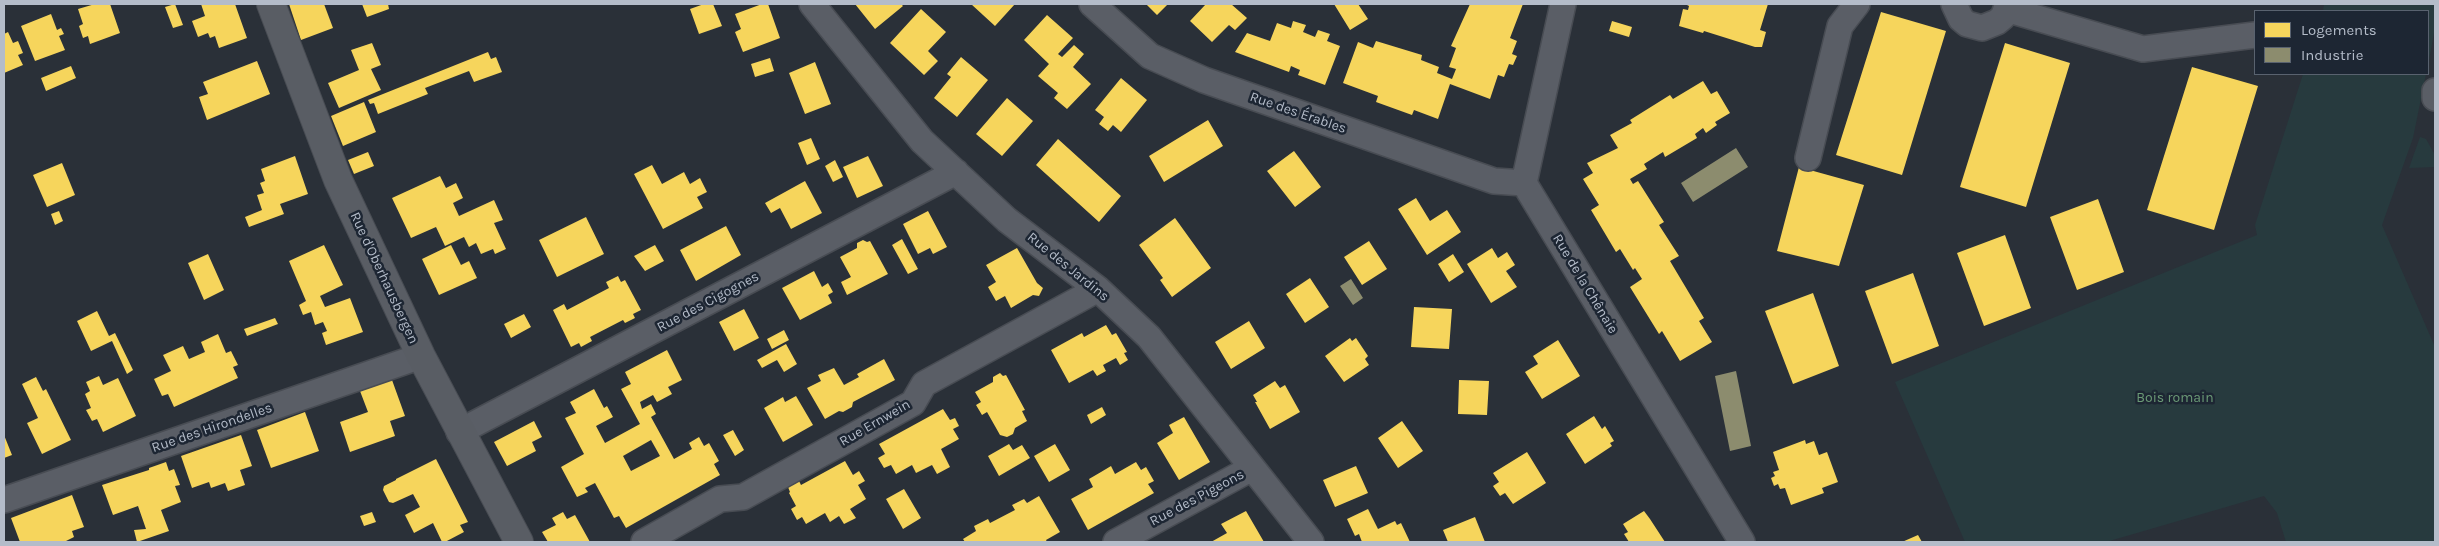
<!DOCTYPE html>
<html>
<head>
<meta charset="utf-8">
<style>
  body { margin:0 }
  #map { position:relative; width:2439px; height:546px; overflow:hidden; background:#2a3038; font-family:Karla,sans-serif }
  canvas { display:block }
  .frame { position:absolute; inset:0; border:5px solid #b4bcc9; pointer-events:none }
  .legend { position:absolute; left:2254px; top:10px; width:175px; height:65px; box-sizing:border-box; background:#1d2633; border:1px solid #59626f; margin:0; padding:6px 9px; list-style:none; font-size:15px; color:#b4bcc9 }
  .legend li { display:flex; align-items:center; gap:10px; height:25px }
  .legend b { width:25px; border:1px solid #59626f }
</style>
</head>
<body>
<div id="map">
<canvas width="2439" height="546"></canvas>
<div class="frame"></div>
<ul class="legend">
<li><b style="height:14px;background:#f6d55c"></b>Logements</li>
<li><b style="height:14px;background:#8c8c6e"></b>Industrie</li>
</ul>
</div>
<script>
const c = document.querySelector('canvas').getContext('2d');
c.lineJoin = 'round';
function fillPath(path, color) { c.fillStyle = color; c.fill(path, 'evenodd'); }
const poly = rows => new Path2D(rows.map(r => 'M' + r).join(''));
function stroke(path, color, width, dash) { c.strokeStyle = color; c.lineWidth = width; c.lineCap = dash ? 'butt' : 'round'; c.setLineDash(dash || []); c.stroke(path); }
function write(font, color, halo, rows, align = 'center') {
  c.font = font + ' Karla,sans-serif'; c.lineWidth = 5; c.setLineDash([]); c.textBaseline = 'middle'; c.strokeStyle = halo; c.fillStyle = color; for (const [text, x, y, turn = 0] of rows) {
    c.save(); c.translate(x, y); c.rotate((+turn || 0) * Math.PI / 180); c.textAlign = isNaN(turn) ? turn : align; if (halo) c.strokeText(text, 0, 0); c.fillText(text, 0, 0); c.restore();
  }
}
fillPath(poly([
  [2324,4,2435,4,2435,28,2428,65,2428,11,2323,11],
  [2303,74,2426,74,2413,138,2382,225,2435,347,2435,542,2286,542,2277,513,2264,496,2106,542,1965,542,1895,382,2257,235,2255,225],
  [2420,137,2426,139,2435,155,2435,167,2409,168]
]), '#273a3e');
fillPath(poly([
  [95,4,110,4,120,33,90,44,88,36,83,38,79,26,83,24,78,9],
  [175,4,183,25,173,28,165,7],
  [201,4,235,4,247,38,219,48,215,36,210,38,208,33,198,37,192,21,205,16],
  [289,4,324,4,333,28,301,40],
  [362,4,388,4,389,9,367,17],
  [704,4,713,4,722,26,699,34,690,9],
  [762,4,768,4,780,38,743,52,735,32,741,29,735,14],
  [855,4,901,4,903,6,875,29],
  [971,4,1015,4,995,26],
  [1146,4,1168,4,1157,15],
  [1206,4,1231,4,1247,18,1235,30,1229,25,1212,42,1190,21],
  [1334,4,1358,4,1368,19,1350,30],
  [1470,4,1523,4,1510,38,1517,41,1512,54,1517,56,1513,65,1509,64,1504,77,1498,75,1490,99,1450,84,1438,119,1414,110,1412,115,1376,102,1378,96,1343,83,1358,42,1373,48,1376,41,1422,55,1421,60,1439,67,1437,73,1452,79,1456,69,1449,67,1456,48,1451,46],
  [1685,4,1768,4,1760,30,1766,32,1762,47,1755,47,1704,31,1703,33,1679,26,1683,9,1688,10,1689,6],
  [921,9,946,32,928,51,938,61,924,75,890,43],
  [1881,12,1946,31,1902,175,1836,155],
  [51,14,57,30,61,28,64,34,59,36,65,50,35,61,21,26],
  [1047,15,1073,38,1058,54,1062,57,1074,45,1084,54,1073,67,1091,84,1067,109,1054,98,1058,93,1038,76,1049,64,1024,40],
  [1293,21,1306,25,1303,32,1315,37,1318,30,1330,34,1327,41,1340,46,1325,85,1298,75,1300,70,1291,66,1289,72,1235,52,1247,33,1270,41,1277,23,1291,28],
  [1612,21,1632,27,1629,37,1609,31],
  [8,32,13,43,18,41,23,53,18,55,23,65,4,73,4,34],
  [372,43,381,65,371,69,381,90,339,108,328,83,359,70,351,50],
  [2005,43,2070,63,2026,207,1960,187],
  [488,52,491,59,496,57,502,72,474,82,469,71,425,88,428,94,378,114,374,103,370,104,368,100],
  [961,57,988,80,957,117,934,98,951,77,947,74],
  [770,58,774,71,755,77,751,64],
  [257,61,270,94,207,120,199,97,208,94,203,82],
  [815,62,831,104,805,114,789,73],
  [71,66,76,78,46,91,41,78],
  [2192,67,2258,86,2214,230,2147,210],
  [1121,78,1147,100,1121,132,1113,125,1108,131,1099,124,1104,117,1095,110],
  [1703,81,1711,94,1717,91,1730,113,1715,122,1717,125,1706,133,1703,128,1695,134,1697,138,1665,157,1663,152,1644,164,1647,169,1630,179,1633,184,1638,181,1664,222,1659,225,1679,256,1670,261,1704,318,1699,321,1712,342,1680,361,1662,331,1659,334,1630,287,1642,279,1635,268,1633,270,1620,249,1616,252,1591,210,1599,205,1583,179,1593,173,1587,163,1618,148,1610,135,1632,123,1630,120,1670,95,1673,99],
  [1007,98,1033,121,1002,156,976,134],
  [364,102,376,132,343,146,331,116],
  [1208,120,1223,146,1164,182,1149,156],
  [811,138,820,159,807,165,798,143],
  [1058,139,1121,196,1099,222,1036,165],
  [1294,151,1321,187,1295,207,1267,171],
  [368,152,374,166,354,174,348,160],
  [295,156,308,194,280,204,284,214,249,227,245,217,262,210,257,195,264,193,260,183,265,181,261,169],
  [868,156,883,186,857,198,843,167],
  [835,160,843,177,833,182,825,166],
  [62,163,75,195,47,207,33,175],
  [652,165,662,184,684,172,690,184,700,178,707,192,697,197,703,208,663,229,634,174],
  [1799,167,1864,185,1839,266,1777,251],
  [440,176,446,188,456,183,463,198,453,203,459,216,494,200,503,220,494,223,506,249,495,254,493,249,481,254,476,243,469,247,464,237,445,246,436,227,411,238,392,198],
  [805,181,822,213,791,229,780,208,771,213,765,203],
  [1416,198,1430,221,1447,210,1461,232,1427,255,1398,209],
  [2098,199,2124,272,2077,290,2050,217],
  [59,211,63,221,55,225,51,214],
  [928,211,947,247,933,254,930,248,918,254,903,224],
  [586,217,604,254,557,277,539,240],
  [1175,218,1211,268,1172,297,1160,280,1163,278,1139,245],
  [726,226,741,255,696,281,680,250],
  [2005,235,2031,308,1984,326,1957,253],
  [902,239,918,269,908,274,892,245],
  [863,240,867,242,870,241,888,274,847,295,841,282,851,277,840,257,857,248,857,243],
  [1369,241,1387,269,1362,285,1344,257],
  [324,245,343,285,320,296,325,307,350,298,363,332,326,345,322,333,327,331,323,322,315,325,311,312,303,315,299,305,306,301,289,261],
  [451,245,461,265,469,261,477,278,439,295,422,259],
  [655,245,664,261,645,271,634,256],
  [1017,248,1037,283,1043,288,1039,296,1033,295,1011,308,1005,296,996,301,988,287,996,282,986,265],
  [1492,248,1498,258,1507,252,1515,265,1506,271,1517,287,1491,303,1467,264],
  [208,254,224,290,204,300,188,263],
  [1453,254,1464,272,1449,282,1438,264],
  [814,271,822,287,828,283,833,292,828,295,832,303,800,320,782,288],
  [1913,273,1939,346,1892,364,1865,291],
  [618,276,621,282,625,280,641,310,633,314,635,318,625,323,623,320,590,337,592,341,581,347,579,343,571,347,553,310,564,304,567,310,609,288,606,282],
  [1310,278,1329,307,1305,323,1286,294],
  [1813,293,1839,366,1793,384,1765,311],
  [1414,307,1452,309,1449,349,1411,347],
  [744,309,759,338,734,351,719,322],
  [97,311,109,336,115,333,133,370,127,374,112,341,91,351,77,321],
  [524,314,531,327,511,338,504,324],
  [275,318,278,324,247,336,244,329],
  [1249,321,1265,348,1231,369,1215,342],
  [1106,325,1112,335,1116,333,1127,352,1124,353,1128,360,1120,365,1116,358,1103,365,1106,371,1097,376,1093,370,1069,383,1051,350,1082,333,1084,337],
  [784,330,789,340,772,349,767,339],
  [218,334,226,353,231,351,238,365,233,367,238,378,174,407,168,394,162,396,154,379,171,371,163,355,183,346,189,359,205,352,201,342],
  [1350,338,1352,341,1356,338,1368,356,1365,359,1369,365,1344,382,1325,356],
  [1558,340,1580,376,1542,399,1525,372,1538,364,1533,356],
  [786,344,797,364,784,372,777,360,762,368,757,360],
  [667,350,682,380,668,387,672,394,657,402,653,395,640,402,642,409,651,404,656,414,651,417,674,459,692,449,689,443,699,437,704,446,709,443,719,461,714,464,720,475,626,528,619,516,614,518,595,483,585,488,588,492,577,497,561,467,584,454,565,418,576,413,570,402,594,389,604,408,607,406,613,417,596,426,605,443,640,424,621,389,631,384,625,372],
  [651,440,660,456,631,471,623,456],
  [884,359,895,380,853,402,852,407,843,412,839,411,825,419,807,388,821,381,818,375,834,368,844,385,859,377,857,374],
  [1000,373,1003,376,1006,375,1025,410,1022,411,1027,421,1015,428,1013,434,1007,437,1000,435,987,412,982,415,976,405,981,402,975,392,993,382,993,377],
  [99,376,103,385,118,378,136,416,103,432,97,419,92,421,86,410,91,408,85,394,90,391,86,382],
  [36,377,43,391,46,389,71,440,42,454,27,423,38,418,22,384],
  [392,380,405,416,390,421,395,436,350,452,340,422,368,412,360,391],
  [1459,380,1489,381,1487,415,1458,414],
  [1275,381,1280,388,1285,385,1300,412,1270,429,1255,402,1257,402,1253,395],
  [796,396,813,425,783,442,764,408,783,397,785,402],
  [1102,407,1106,415,1091,424,1087,415],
  [943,409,950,420,955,418,959,426,953,429,959,439,941,449,950,467,937,474,932,465,916,473,912,465,896,474,891,465,884,468,878,458,885,454,879,444],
  [305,412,319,451,271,468,257,430],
  [1594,416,1602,429,1605,426,1614,441,1610,443,1612,446,1585,464,1566,434],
  [1184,417,1210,462,1179,480,1157,443,1173,433,1169,425],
  [534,421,542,437,532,442,536,451,507,466,494,442],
  [1402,421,1423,451,1398,468,1378,438],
  [733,430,744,450,735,456,723,435],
  [4,435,12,455,4,458],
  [241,435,252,466,240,470,245,485,228,491,225,483,211,488,209,482,192,488,181,456],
  [1805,440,1806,444,1814,441,1819,455,1827,452,1838,482,1822,488,1824,493,1791,505,1785,488,1780,489,1778,484,1774,486,1771,478,1775,476,1773,472,1779,470,1773,452],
  [1009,444,1013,450,1022,445,1030,458,999,476,988,456],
  [1055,444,1070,470,1049,482,1034,456],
  [1527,452,1546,483,1513,504,1505,493,1500,496,1493,486,1499,482,1493,473],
  [436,459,468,522,460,525,464,532,445,542,442,542,433,523,414,533,405,515,420,507,413,494,393,503,389,502,383,490,384,486,396,480,396,479],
  [845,461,853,475,859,471,865,481,858,485,866,499,850,509,856,518,844,524,839,516,830,522,825,513,806,524,802,517,797,520,791,509,796,506,789,493,790,492,788,487,799,481,801,485],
  [166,462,169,471,174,469,180,485,175,486,181,502,161,510,169,531,137,542,134,530,146,529,138,506,113,515,102,485,149,470,149,468],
  [1136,462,1141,470,1146,467,1154,481,1148,484,1154,493,1088,530,1071,499,1093,487,1089,479,1101,472,1111,466,1115,474],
  [1356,466,1368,493,1335,507,1323,480],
  [904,489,921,518,903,529,886,499],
  [72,495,84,527,72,531,74,537,64,542,20,542,11,518],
  [1039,496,1060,532,1046,540,1047,542,965,542,963,539,976,531,974,526,988,519,990,523,1015,510,1012,505,1024,499,1027,503],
  [1368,509,1378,529,1395,521,1397,525,1401,523,1410,542,1362,542,1359,534,1355,536,1347,519],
  [1246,511,1264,542,1211,542,1227,533,1221,524],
  [1644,511,1650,519,1665,542,1629,542,1624,534,1628,532,1623,524],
  [372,512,376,522,364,526,360,516],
  [563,512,567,519,575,515,590,542,548,542,542,532,556,525,552,518],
  [1475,517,1485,542,1448,542,1443,530],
  [1918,535,1922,542,1902,542]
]), '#f6d55c');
fillPath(poly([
  [1736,148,1748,167,1693,202,1681,183],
  [1351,279,1363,298,1353,305,1340,286],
  [1736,371,1751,446,1730,451,1715,376]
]), '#8c8c6e');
const street = poly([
  [812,4,922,141,1007,220,1098,289,1149,337,1311,542],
  [1092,4,1150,56,1204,80,1494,181,1524,183],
  [1563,4,1524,183,1742,542],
  [1954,4,1961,19,1967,24,1982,28,1997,22,2003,17,2008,4],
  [2006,9,2143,49,2255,35],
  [2435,91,2435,98],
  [1808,158,1840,26,1857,4],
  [459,432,956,172],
  [4,500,421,356],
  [644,542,720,499,743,497,913,403,924,384,1098,289],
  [1116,542,1252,468]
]);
const secondary = poly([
  [271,4,338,180,421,356,519,542]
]);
stroke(street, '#484c53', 28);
stroke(secondary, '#484c53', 30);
stroke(street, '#5a5e66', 25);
stroke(secondary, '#595d64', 28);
write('14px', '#b4bcc9', '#1d2633', [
  ["Rue des Érables",1298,113,19],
  ["Rue des Jardins",1068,267,39],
  ["Rue d'Oberhausbergen",384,278,65],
  ["Rue de la Chênaie",1585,284,59],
  ["Rue des Cigognes",708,302,-28],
  ["Rue Ernwein",875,423,-30],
  ["Rue des Hirondelles",212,428,-19],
  ["Rue des Pigeons",1197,498,-28]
]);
write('14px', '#6b9a76', '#1d2633', [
  ["Bois romain",2175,398]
]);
</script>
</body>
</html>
